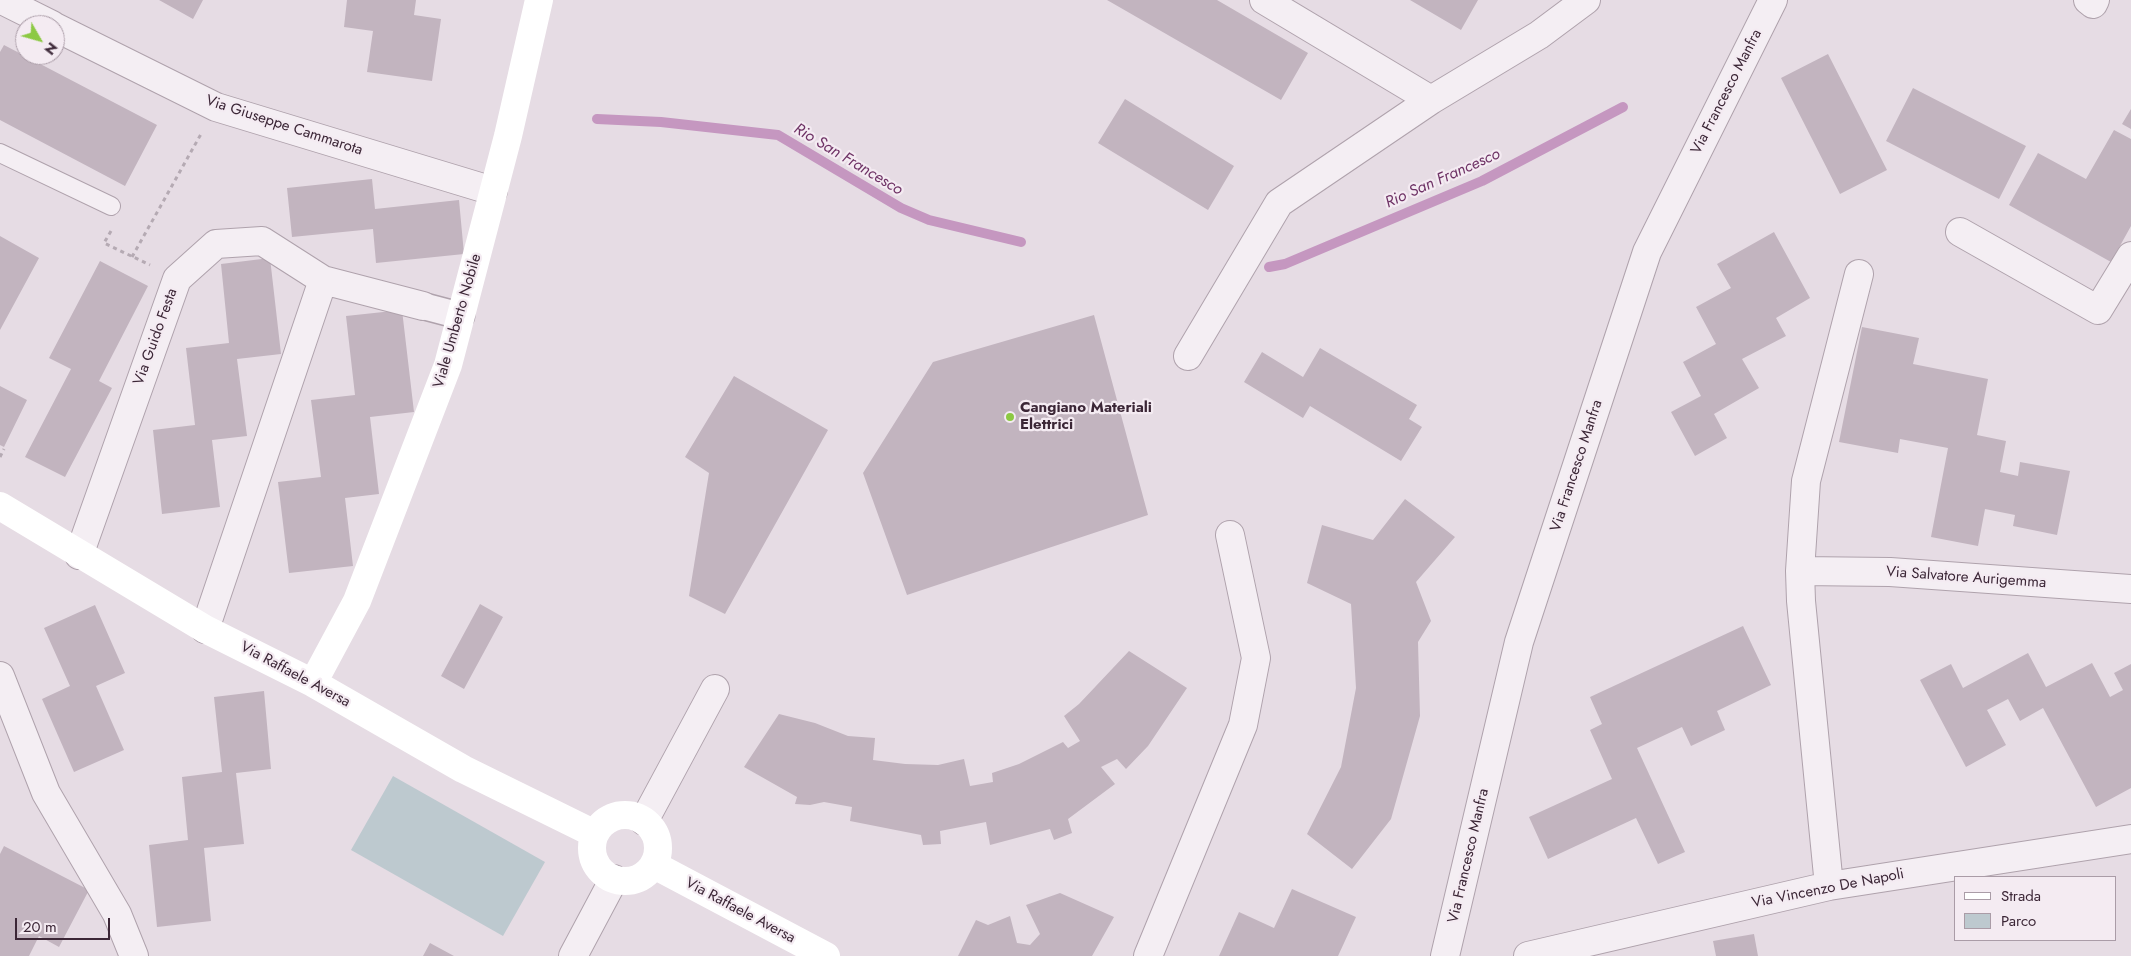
<!DOCTYPE html>
<html>
<head>
<meta charset="utf-8">
<style>
  body { margin:0 }
  #map { position:relative; width:2131px; height:956px; overflow:hidden; background:#e6dce4; font-family:Jost,sans-serif }
  canvas { display:block }
  .legend { position:absolute; left:1954px; top:876px; width:162px; height:65px; box-sizing:border-box; background:#f4ebf2; border:1px solid #aa9ca7; margin:0; padding:6px 9px; list-style:none; font-size:15px; color:#3b2636 }
  .legend li { display:flex; align-items:center; gap:10px; height:25px }
  .legend b { width:25px; border:1px solid #aa9ca7 }
  .north { position:absolute; left:15px; top:15px; width:50px; height:50px; box-sizing:border-box; background:#f4ebf2; border:1px solid #aa9ca7; border-radius:50%; rotate:128deg; font-size:14px; font-weight:700; line-height:20px; text-align:center; color:#3b2636 }
  .north::after { content:''; display:block; margin:auto; width:18px; height:22px; background:#8cc943; clip-path:polygon(50% 0,100% 100%,50% 72%,0 100%) }
  .scale { position:absolute; left:15px; top:918px; width:95px; height:22px; box-sizing:border-box; border:2px solid #3b2636; border-top:0; padding-left:6px; font-size:15px; line-height:18px; white-space:nowrap; color:#3b2636; -webkit-text-stroke:4px #f4ebf2; paint-order:stroke }
</style>
</head>
<body>
<div id="map">
<canvas width="2131" height="956"></canvas>
<ul class="legend">
<li><b style="height:6px;background:#fff"></b>Strada</li>
<li><b style="height:14px;background:#bdc9cf"></b>Parco</li>
</ul>
<div class="north">N</div>
<div class="scale">20 m</div>
</div>
<script>
const c = document.querySelector('canvas').getContext('2d');
c.lineJoin = 'round';
function fillPath(path, color) { c.fillStyle = color; c.fill(path, 'evenodd'); }
const poly = rows => new Path2D(rows.map(r => 'M' + r).join(''));
function stroke(path, color, width, dash) { c.strokeStyle = color; c.lineWidth = width; c.lineCap = dash ? 'butt' : 'round'; c.setLineDash(dash || []); c.stroke(path); }
function write(font, color, halo, rows, align = 'center') {
  c.font = font + ' Jost,sans-serif'; c.lineWidth = 4.5; c.setLineDash([]); c.textBaseline = 'middle'; c.strokeStyle = halo; c.fillStyle = color; for (const [text, x, y, turn = 0] of rows) {
    c.save(); c.translate(x, y); c.rotate((+turn || 0) * Math.PI / 180); c.textAlign = isNaN(turn) ? turn : align; if (halo) c.strokeText(text, 0, 0); c.fillText(text, 0, 0); c.restore();
  }
}
fillPath(poly([
  [393,776,545,862,503,936,351,850]
]), '#bdc9cf');
stroke(poly([
  [597,119,661,122,778,135,901,208,929,220,1021,242],
  [1269,267,1285,264,1482,181,1623,107]
]), '#c597c0', 10);
fillPath(poly([
  [159,0,203,0,193,19],
  [347,0,416,0,414,15,441,19,432,81,367,72,373,31,344,27],
  [1107,0,1217,0,1308,53,1281,100],
  [1410,0,1478,0,1461,30],
  [4,45,157,125,125,186,0,120,0,52],
  [1828,54,1887,170,1840,194,1781,78],
  [1913,88,2026,146,1999,199,1886,141],
  [1125,99,1234,166,1208,210,1098,143],
  [2131,109,2131,129,2122,124],
  [2114,130,2131,139,2131,226,2111,262,2009,205,2038,153,2086,179],
  [372,179,375,209,459,200,464,254,376,263,373,229,292,237,287,188],
  [1774,232,1810,298,1776,318,1786,336,1742,359,1759,388,1714,414,1727,438,1695,456,1671,412,1701,396,1683,362,1716,344,1696,307,1731,288,1717,264],
  [0,236,39,258,0,330],
  [270,258,281,354,237,359,247,436,212,440,220,507,162,514,153,430,195,425,186,348,229,343,221,264],
  [100,261,148,286,99,381,112,388,65,477,25,457,71,369,49,358],
  [402,310,414,412,370,417,379,494,345,498,353,566,289,573,278,482,321,477,311,400,355,395,346,316],
  [1094,315,1148,515,907,595,863,473,933,362],
  [1862,327,1919,338,1913,364,1988,379,1977,435,2006,441,2000,472,2018,476,2020,462,2070,471,2057,535,2013,526,2015,515,1985,509,1978,546,1931,537,1948,448,1900,439,1898,453,1839,442],
  [1320,348,1417,405,1409,419,1422,427,1401,461,1310,406,1303,418,1244,382,1262,352,1303,377],
  [734,376,828,430,725,614,689,596,709,473,685,457],
  [0,386,27,400,4,447,0,445],
  [1405,499,1455,537,1416,582,1431,621,1418,642,1420,716,1391,819,1352,869,1307,834,1341,767,1356,688,1351,604,1307,583,1322,525,1373,540],
  [480,604,503,617,464,689,441,676],
  [95,605,125,673,96,686,124,750,74,772,42,699,70,686,44,628],
  [1743,626,1771,685,1717,711,1725,730,1691,746,1682,727,1637,748,1685,852,1658,864,1636,818,1548,859,1529,817,1612,779,1590,730,1602,724,1590,697],
  [1129,651,1187,688,1148,746,1126,769,1117,759,1101,767,1115,784,1068,819,1072,833,1054,840,1050,829,990,845,986,822,940,831,941,844,923,845,921,835,850,821,852,807,824,802,810,805,795,804,797,797,744,767,779,714,815,723,848,736,875,738,873,760,905,764,938,765,964,759,970,786,993,782,992,773,1019,764,1063,742,1068,748,1080,741,1064,716,1079,704],
  [2028,653,2046,687,2092,663,2110,697,2123,690,2114,673,2131,664,2131,788,2096,807,2043,708,2020,721,2008,699,1987,710,2006,745,1966,767,1920,680,1951,664,1963,688],
  [264,691,271,769,236,773,244,844,204,848,211,921,157,927,149,845,188,840,182,777,222,772,214,697],
  [4,846,89,890,59,947,39,936,29,956,0,956,0,854],
  [1292,889,1356,917,1338,956,1219,956,1239,912,1274,928],
  [1060,893,1114,917,1092,956,958,956,976,920,988,925,1010,916,1017,943,1030,945,1040,934,1026,905],
  [1754,934,1758,956,1716,956,1713,941],
  [430,943,454,956,423,956]
]), '#c2b4bf');
const service = poly([
  [0,153,111,206]
]);
const pedestrian = poly([
  [423,306,461,316]
]);
const minor = poly([
  [2,0,52,25],
  [1264,0,1431,100,1539,35,1586,0],
  [2088,0,2093,4,2095,0],
  [55,27,216,107,493,191],
  [1960,232,2098,310,2131,256],
  [1188,356,1279,203,1431,100],
  [79,555,177,279,216,244,262,241,323,280],
  [1800,571,1806,481,1859,274],
  [205,629,323,280,423,306],
  [0,676,46,793,117,914,134,956],
  [644,821,715,689],
  [1829,886,1801,601,1800,571,1890,572,2131,589],
  [573,956,614,879],
  [1148,956,1243,725,1256,658,1230,535],
  [1445,956,1519,642,1647,252,1773,0],
  [1528,956,1829,886,2131,839]
]);
stroke(service, '#afa2ac', 20);
stroke(pedestrian, '#afa2ac', 29);
stroke(minor, '#afa2ac', 30);
stroke(poly([
  [111,231,104,243,150,265],
  [132,257,201,134],
  [0,457,4,449]
]), '#b5aab3', 3, [4, 4]);
stroke(service, '#f4eef3', 18);
stroke(pedestrian, '#f4eef3', 26);
stroke(minor, '#f4eef3', 28);
stroke(poly([
  [0,506,205,629,313,683,463,769,595,834],
  [313,683,357,601,448,365,508,136,539,0],
  '592 848a33 33 0 1 1 66 0a33 33 0 1 1-66 0Z',
  [654,865,826,956]
]), '#fff', 28);
for (const [x, y, r, color] of [
  [1010,417,5,"#8cc943"]
]) { const dot = new Path2D(); dot.arc(x, y, r, 0, 2 * Math.PI); c.fillStyle = color; c.fill(dot); stroke(dot, '#f4ebf2', 2); }
write('15px', '#3b2636', '#f4ebf2', [
  ["Via Francesco Manfra",1727,92,-63],
  ["Via Giuseppe Cammarota",284,126,18],
  ["Viale Umberto Nobile",458,321,-74],
  ["Via Guido Festa",156,337,-70],
  ["Via Francesco Manfra",1577,466,-72],
  ["Via Salvatore Aurigemma",1966,578,4],
  ["Via Raffaele Aversa",295,675,28],
  ["Via Francesco Manfra",1469,856,-77],
  ["Via Vincenzo De Napoli",1828,889,-11],
  ["Via Raffaele Aversa",740,911,28]
]);
write('bold 15px', '#3b2636', '#f4ebf2', [
  ["Cangiano Materiali",1020,408],
  ["Elettrici",1020,425]
], 'left');
write('italic 16px', '#6e3265', '#f4ebf2', [
  ["Rio San Francesco",848,160,31],
  ["Rio San Francesco",1443,179,-24]
]);
</script>
</body>
</html>
